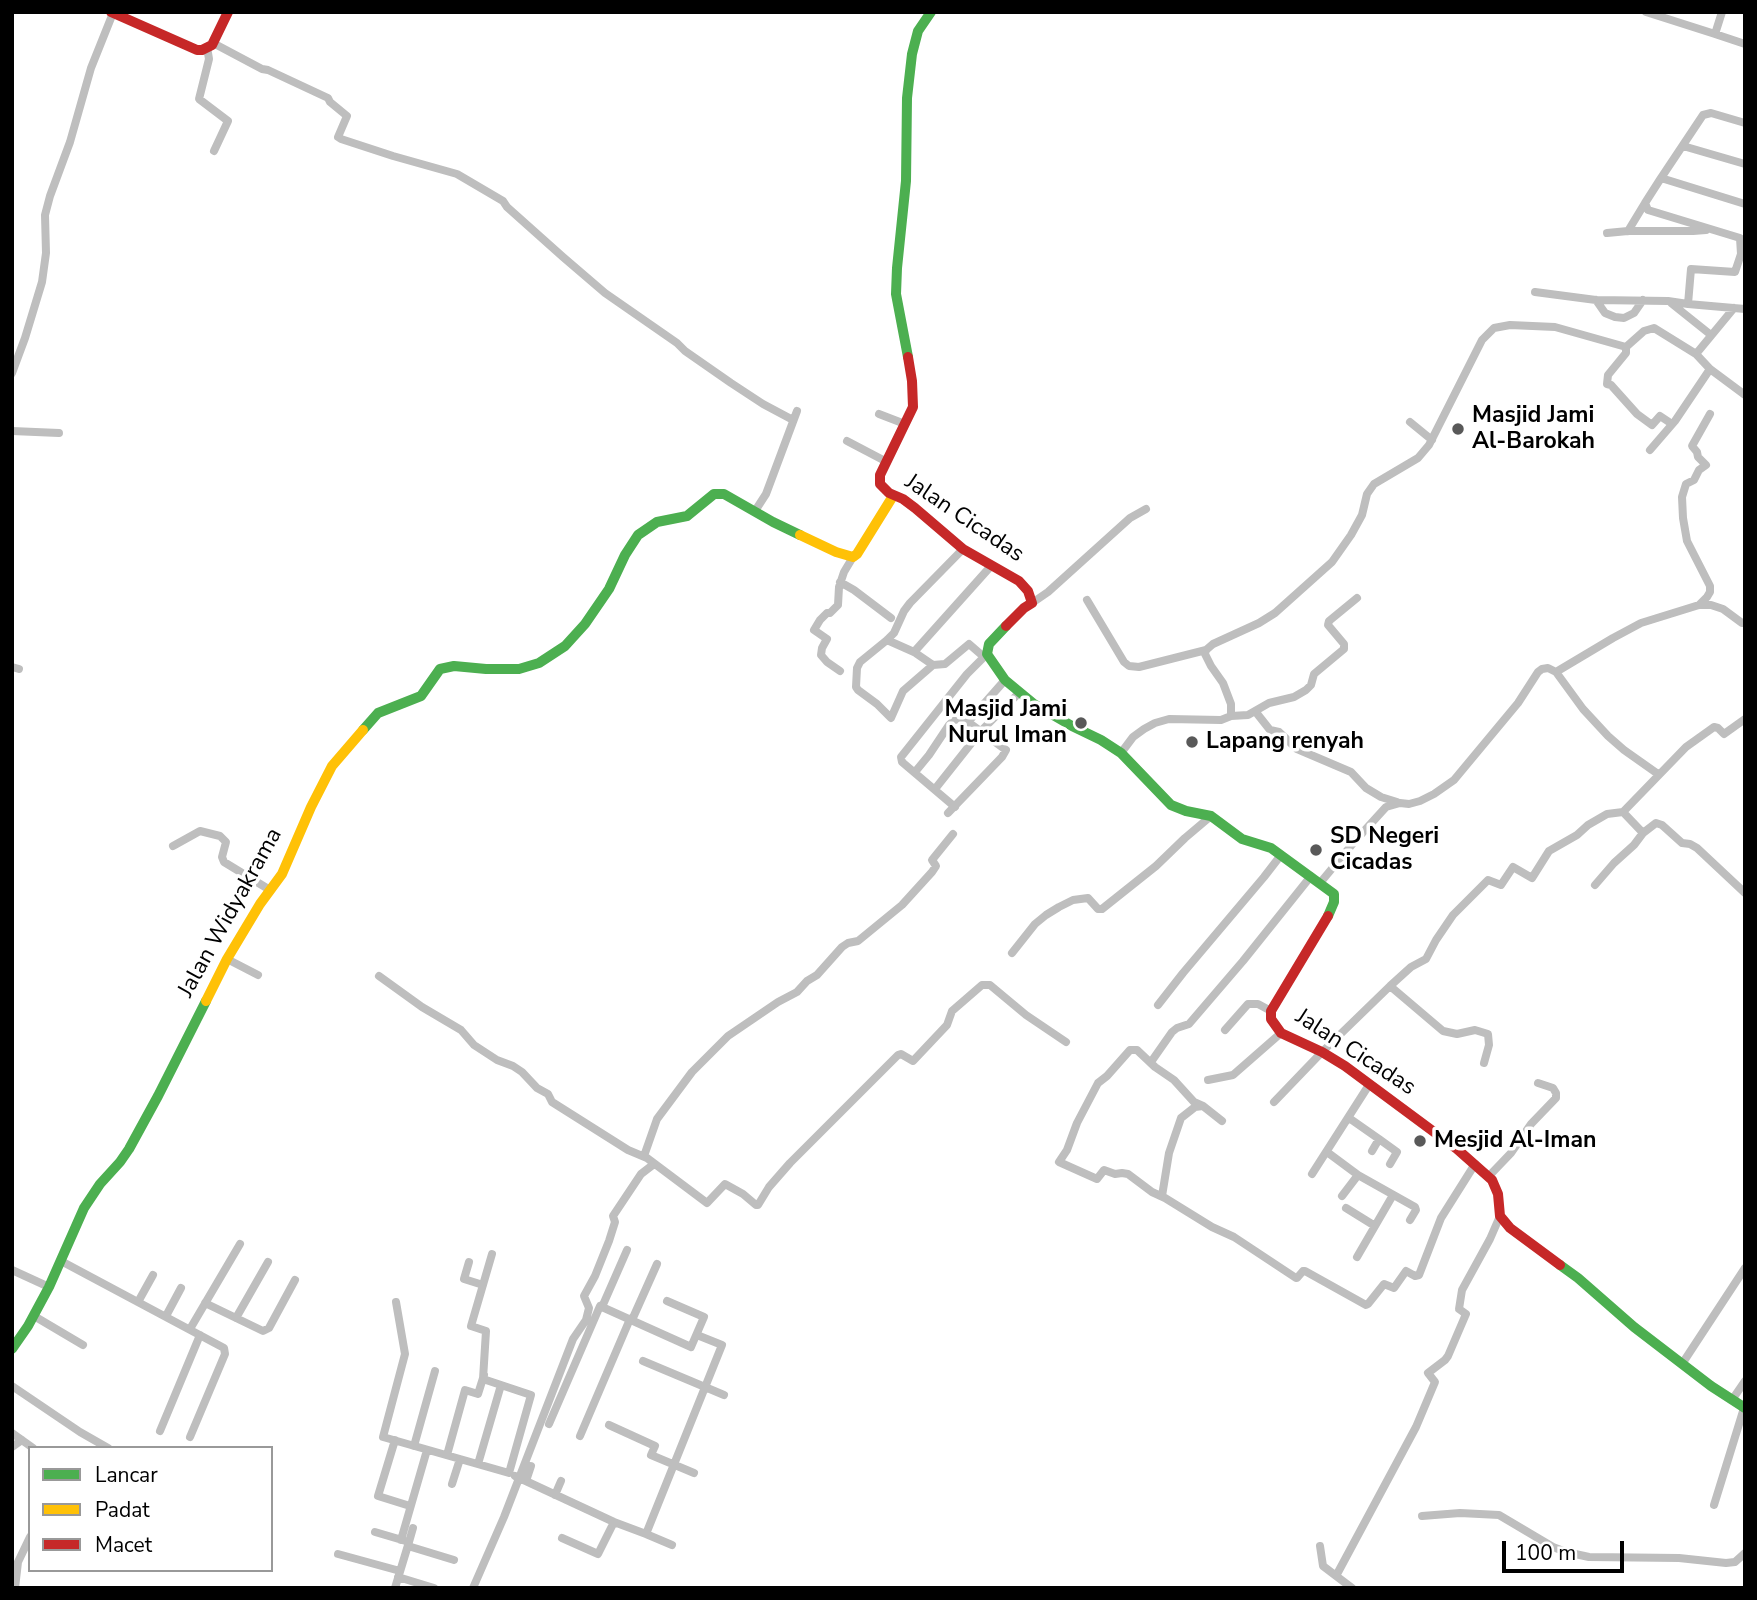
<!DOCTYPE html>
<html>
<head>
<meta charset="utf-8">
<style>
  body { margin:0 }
  #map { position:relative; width:1757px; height:1600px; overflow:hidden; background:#fff; font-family:"Nunito Sans",sans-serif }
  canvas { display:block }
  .frame { position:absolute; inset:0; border:14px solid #000; pointer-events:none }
  .legend { position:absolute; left:28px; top:1446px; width:245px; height:126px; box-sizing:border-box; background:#fff; border:2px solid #999; margin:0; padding:9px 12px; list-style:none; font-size:21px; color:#000 }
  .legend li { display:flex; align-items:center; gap:14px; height:35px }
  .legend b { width:35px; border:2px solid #999 }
  .scale { position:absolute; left:1502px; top:1541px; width:122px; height:32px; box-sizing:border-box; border:4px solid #000; border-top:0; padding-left:9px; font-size:21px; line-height:24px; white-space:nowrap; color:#000; -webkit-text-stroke:5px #fff; paint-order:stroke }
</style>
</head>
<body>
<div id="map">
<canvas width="1757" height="1600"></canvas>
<div class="frame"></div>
<ul class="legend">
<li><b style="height:9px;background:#4caf50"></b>Lancar</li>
<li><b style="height:9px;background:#ffc107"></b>Padat</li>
<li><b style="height:9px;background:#c62828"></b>Macet</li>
</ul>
<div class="scale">100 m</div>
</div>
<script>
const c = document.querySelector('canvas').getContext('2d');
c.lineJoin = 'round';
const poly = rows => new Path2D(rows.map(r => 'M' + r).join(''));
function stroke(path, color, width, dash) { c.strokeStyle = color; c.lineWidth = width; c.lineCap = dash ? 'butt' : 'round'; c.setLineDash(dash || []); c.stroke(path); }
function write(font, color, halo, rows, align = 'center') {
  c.font = font + ' "Nunito Sans",sans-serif'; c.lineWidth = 7; c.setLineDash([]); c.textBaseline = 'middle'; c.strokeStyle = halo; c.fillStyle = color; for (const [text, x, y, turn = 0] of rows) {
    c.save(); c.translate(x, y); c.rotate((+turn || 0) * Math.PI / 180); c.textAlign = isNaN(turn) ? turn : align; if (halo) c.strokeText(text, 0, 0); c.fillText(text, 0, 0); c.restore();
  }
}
stroke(poly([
  [1646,12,1715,34],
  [1722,12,1715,34,1745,44],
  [213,43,262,69,268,70,328,98,330,102,347,116,338,137,341,139,393,156,457,174,503,201,507,207,563,257,605,293,677,343,685,351,731,383,763,404,793,420],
  [207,47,209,59,199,99,228,121,214,151],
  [1745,123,1711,113,1703,115,1661,178,1745,204],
  [1683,146,1745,164],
  [1645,203,1661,178],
  [1628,231,1645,203,1648,210,1740,238,1741,254,1735,272,1691,269,1688,304],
  [1607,233,1628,231,1693,231,1706,230],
  [1535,292,1596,300,1668,301,1688,304,1745,309],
  [1596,300,1605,313,1615,317,1624,318,1634,313,1643,300],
  [1671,303,1711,335],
  [1626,347,1626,353,1608,375,1607,384,1611,385,1637,414,1652,425,1660,416,1672,424],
  [1696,354,1734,308],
  [12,373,25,338,42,282,46,253,45,215,50,196,70,142,91,68,113,13],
  [879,414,905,424],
  [1410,422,1432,440],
  [12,431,59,433],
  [847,441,887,462],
  [1650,450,1675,421,1710,369],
  [755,511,766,494,797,411],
  [963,549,910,603,904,611,894,633,887,640,860,662,857,668,856,687,858,690,877,704,891,718,903,691,933,665,945,664,969,644,984,657],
  [840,582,854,590,891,618],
  [1087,600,1124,662,1129,666,1139,667,1206,650],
  [1032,603,1048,592,1130,518,1146,509],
  [1699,605,1707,597,1710,592,1710,586,1687,541,1683,518,1682,497,1686,484,1694,480,1699,470,1706,465,1698,457,1697,452,1692,446,1710,414],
  [887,640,914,652,933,665],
  [914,652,991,566],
  [12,667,19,669],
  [840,671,827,662,821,655,822,648,827,639,814,630,820,620,827,613,830,613,838,605,839,587,844,572,853,557],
  [1556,672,1613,638,1641,623,1699,605,1711,605,1723,609,1742,623,1745,623],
  [1255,711,1270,730,1279,732,1297,749,1351,772,1366,788,1381,797,1397,802],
  [1231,716,1248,715,1269,703,1294,697,1306,690,1311,685,1314,674,1344,649,1344,644,1328,625,1329,621,1357,598],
  [968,722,1005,680],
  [1121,753,1133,737,1144,729,1155,723,1169,719,1221,720,1231,716,1231,704,1223,683,1211,666,1205,654,1206,650,1213,644,1259,623,1275,613,1332,562,1351,535,1362,515,1367,494,1374,484,1418,458,1429,445,1482,340,1494,328,1510,325,1555,327,1626,347,1644,331,1654,328,1696,354,1710,369,1745,395],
  [915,772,929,755,949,725,954,720,961,719,968,722,1006,750,1002,757,948,813],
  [935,789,981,731,1019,693],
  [955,807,902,762,901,757,967,674,987,654],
  [1643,833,1656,823,1662,825,1682,843,1690,844,1697,848,1745,893],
  [173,846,200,831,220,836,226,842,222,857,224,862,270,890],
  [1320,883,1355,841,1386,807,1400,803,1409,804,1420,801,1434,794,1454,780,1518,703,1538,672,1542,669,1548,668,1556,672,1583,709,1608,736,1624,750,1658,774],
  [1595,885,1614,863,1634,845,1643,833,1623,812],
  [1012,953,1035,924,1046,915,1059,907,1073,900,1088,898,1098,909,1102,909,1156,866,1185,838,1211,816],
  [227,959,258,975],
  [379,976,422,1007,461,1030,474,1045,497,1060,513,1066,522,1072,537,1088,548,1094,552,1102,628,1150,647,1158,707,1203,725,1184,743,1194,756,1205,758,1205,769,1187,790,1163,898,1055,901,1054,913,1061,947,1025,952,1011,982,985,990,985,1026,1015,1066,1042],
  [1390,986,1443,1031,1457,1034,1475,1030,1488,1034,1489,1045,1484,1063],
  [1158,1005,1183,973,1264,877,1281,855],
  [1225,1030,1248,1004,1258,1004,1271,1011],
  [1151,1062,1172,1032,1177,1028,1189,1024,1243,961,1311,876],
  [1208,1080,1233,1075,1281,1033],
  [1274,1102,1322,1052,1390,986,1411,967,1426,959,1436,940,1453,915,1488,880,1501,885,1513,867,1532,878,1549,851,1577,835,1588,825,1607,814,1623,812,1686,747,1714,727,1718,728,1724,734,1745,719],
  [1349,1118,1379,1139,1372,1151],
  [1222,1121,1203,1106,1194,1102,1174,1080,1155,1067,1137,1050,1130,1050,1107,1076,1098,1083,1077,1123,1067,1150,1059,1162,1097,1179,1104,1170,1115,1174,1122,1173,1128,1174,1152,1192,1165,1198,1212,1227,1234,1237,1296,1278,1297,1278,1303,1271,1305,1271,1366,1305,1368,1304,1384,1284,1394,1288,1406,1271,1415,1276,1419,1275,1441,1218,1475,1164],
  [1379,1139,1397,1152,1390,1164],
  [1327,1152,1358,1175,1415,1207,1416,1210,1410,1220],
  [644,1156,657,1119,692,1072,728,1036,778,1002,797,992,807,981,817,975,842,947,848,943,858,941,902,905,932,872,936,866,932,860,953,834],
  [1312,1174,1367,1088],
  [1489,1176,1511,1153,1531,1124,1556,1098,1556,1093,1553,1088,1538,1083],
  [1162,1196,1169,1153,1181,1118,1195,1107,1203,1106],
  [1342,1196,1358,1175],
  [1346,1208,1375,1226],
  [627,1250,602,1307,691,1347,704,1317,667,1301],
  [1357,1257,1393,1195],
  [61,1261,224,1348,225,1354,190,1437],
  [469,1262,464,1279,483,1285],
  [12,1270,49,1287],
  [138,1302,153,1275],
  [396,1302,405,1354,383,1437,509,1473,531,1395,483,1379,486,1331,471,1326,492,1254],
  [205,1303,263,1331,269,1328,295,1280],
  [34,1316,83,1345],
  [166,1316,181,1288],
  [236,1318,268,1262],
  [632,1320,657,1264],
  [190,1329,240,1244],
  [643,1361,724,1395],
  [1682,1364,1745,1268],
  [12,1386,80,1432,108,1448],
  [1732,1400,1745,1381],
  [549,1424,600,1306,602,1307],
  [609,1425,655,1446,651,1455,694,1473],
  [160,1431,200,1335],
  [12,1433,33,1448],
  [580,1436,630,1319],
  [395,1440,378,1496,410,1506],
  [414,1446,435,1371],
  [12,1447,22,1440],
  [447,1455,465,1390,478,1394,484,1375],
  [478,1464,501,1385],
  [515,1476,614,1522,646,1534,722,1345,697,1335],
  [526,1481,531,1466],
  [452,1484,460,1459],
  [555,1495,561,1481],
  [1714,1505,1744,1408],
  [1422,1516,1460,1513,1499,1515,1553,1547,1566,1552,1589,1557,1679,1558,1726,1563,1735,1562,1745,1553],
  [375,1532,409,1542,395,1588],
  [646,1534,672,1545],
  [562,1538,598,1554,614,1522],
  [401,1540,427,1450],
  [409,1542,413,1528],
  [408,1546,454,1560],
  [1320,1546,1323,1566,1352,1588],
  [338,1554,400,1571],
  [1336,1576,1416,1427,1435,1382,1428,1373,1445,1360,1448,1356,1466,1314,1459,1309,1462,1290,1490,1239,1500,1216],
  [398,1577,434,1588],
  [15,1588,18,1562,30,1537],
  [473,1588,504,1517,573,1339,586,1320,589,1308,584,1296,595,1276,609,1241,615,1222,613,1216,641,1174,654,1164]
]), '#bebebe', 8);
stroke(poly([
  [908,357,896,294,897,268,906,181,907,98,912,54,918,31,931,12],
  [1006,626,989,644,987,654,1005,680,1034,704,1072,726,1101,740,1121,753,1171,805,1186,811,1211,816,1242,839,1271,848,1334,894,1334,902,1328,916],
  [363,730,378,713,421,696,440,669,454,666,486,669,519,669,539,663,565,646,585,624,609,589,625,555,638,535,657,522,687,516,714,494,724,494,773,522,800,535],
  [1560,1265,1578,1278,1634,1327,1711,1386,1745,1408],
  [12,1349,28,1326,49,1287,84,1208,100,1184,120,1162,129,1149,158,1096,206,1001]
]), '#4caf50', 10);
stroke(poly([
  [800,535,836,552,853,557,857,554,893,496],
  [206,1001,227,959,260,904,282,874,311,807,332,766,363,730]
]), '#ffc107', 10);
stroke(poly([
  [111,12,197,50,202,50,212,45,228,12],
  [908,357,912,381,913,407,880,475,880,484,889,493,903,499,915,508,963,549,1019,581,1028,591,1032,603,1024,608,1006,626],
  [1328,916,1271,1011,1271,1019,1281,1033,1322,1052,1345,1066,1457,1149,1492,1180,1498,1194,1500,1216,1510,1228,1560,1265]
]), '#c62828', 10);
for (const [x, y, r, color] of [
  [1458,429,7,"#595959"],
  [1081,723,7,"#595959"],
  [1192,742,7,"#595959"],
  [1316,850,7,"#595959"],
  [1420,1141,7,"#595959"]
]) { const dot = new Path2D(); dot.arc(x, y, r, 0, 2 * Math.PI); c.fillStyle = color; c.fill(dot); stroke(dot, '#fff', 2.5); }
write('bold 23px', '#000', '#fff', [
  ["Masjid Jami",1472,416],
  ["Al-Barokah",1472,442],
  ["Masjid Jami",1067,710,"right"],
  ["Nurul Iman",1067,736,"right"],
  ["Lapang renyah",1206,742],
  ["SD Negeri",1330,837],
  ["Cicadas",1330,863],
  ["Mesjid Al-Iman",1434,1141]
], 'left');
write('23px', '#000', '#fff', [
  ["Jalan Cicadas",964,519,34],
  ["Jalan Widyakrama",231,913,-61],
  ["Jalan Cicadas",1355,1053,33]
]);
</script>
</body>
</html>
